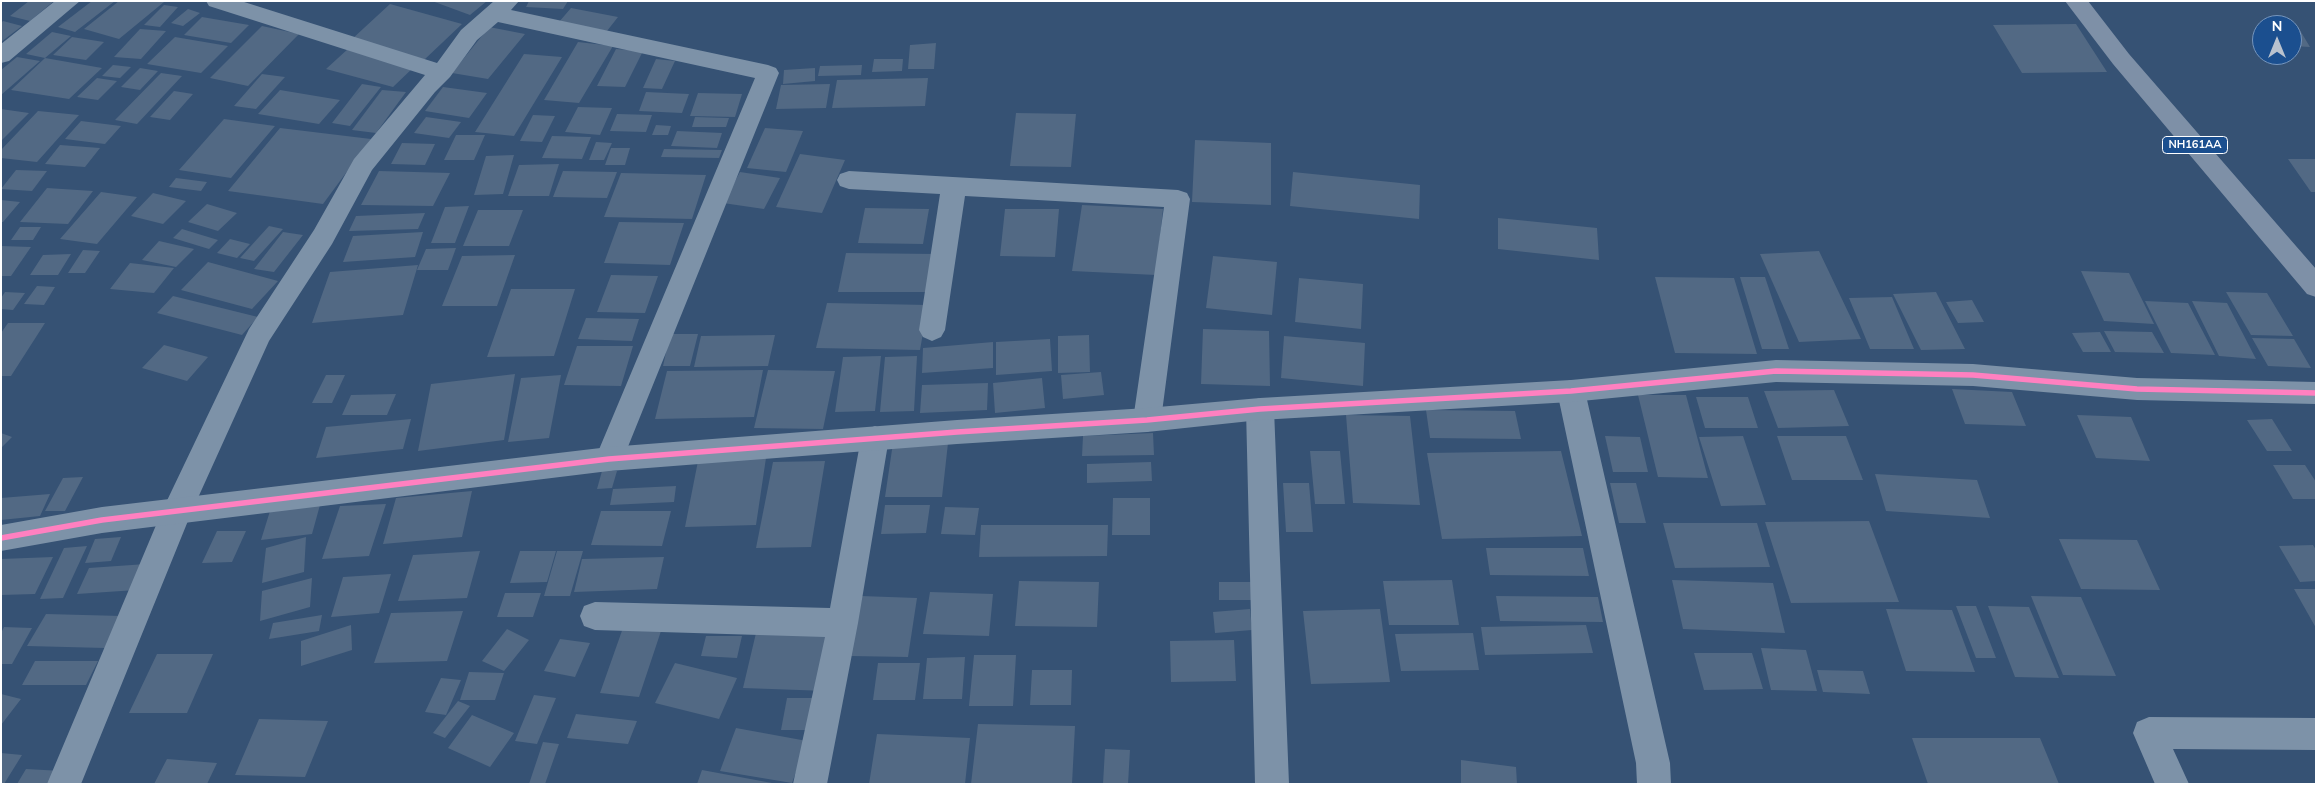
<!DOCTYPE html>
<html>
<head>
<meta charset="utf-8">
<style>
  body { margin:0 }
  #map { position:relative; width:2317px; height:785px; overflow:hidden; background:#365274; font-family:Mulish,sans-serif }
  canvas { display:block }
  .frame { position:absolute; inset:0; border:2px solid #fff; pointer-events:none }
  .north { position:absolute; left:2252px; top:15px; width:50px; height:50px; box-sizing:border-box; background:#1b4f8f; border:1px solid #7695bc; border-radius:50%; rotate:0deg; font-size:14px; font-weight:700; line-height:20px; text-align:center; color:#fff }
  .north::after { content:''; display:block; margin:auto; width:18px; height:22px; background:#b9c2ce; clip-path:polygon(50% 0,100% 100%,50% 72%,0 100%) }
</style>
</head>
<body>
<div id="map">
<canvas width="2317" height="785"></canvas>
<div class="frame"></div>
<div class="north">N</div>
</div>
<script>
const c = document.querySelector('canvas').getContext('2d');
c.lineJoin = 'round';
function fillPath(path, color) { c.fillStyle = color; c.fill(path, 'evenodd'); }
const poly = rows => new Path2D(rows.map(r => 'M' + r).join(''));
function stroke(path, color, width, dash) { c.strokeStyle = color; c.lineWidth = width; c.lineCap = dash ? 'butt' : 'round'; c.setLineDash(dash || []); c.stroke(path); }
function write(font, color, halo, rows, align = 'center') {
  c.font = font + ' Mulish,sans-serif'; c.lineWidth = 5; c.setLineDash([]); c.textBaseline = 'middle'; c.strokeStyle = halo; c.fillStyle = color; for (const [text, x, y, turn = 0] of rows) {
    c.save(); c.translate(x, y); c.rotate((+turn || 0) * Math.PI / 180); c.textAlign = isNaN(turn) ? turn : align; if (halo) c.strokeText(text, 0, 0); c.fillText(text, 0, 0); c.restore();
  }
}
fillPath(poly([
  [29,1,54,1,30,21,10,16],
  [92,1,115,1,75,32,58,27],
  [119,1,164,2,119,39,84,29],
  [432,1,487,1,470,15],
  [529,1,568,1,563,9,526,7],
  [390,4,462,24,424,60,351,40],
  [164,5,178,7,160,27,144,25],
  [571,8,618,17,607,31,559,22],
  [188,9,200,13,183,26,171,23],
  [202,17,249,25,231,43,184,35],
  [3,21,22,26,1,42,1,23],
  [2076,24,2107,72,2022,73,1993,25],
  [262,26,299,34,248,86,210,78],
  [2292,26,2298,27,2310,47,2292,46],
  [489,27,525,34,488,79,452,73],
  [140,29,166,31,141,59,114,57],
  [52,32,71,36,45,58,26,54],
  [72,37,104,42,86,60,53,55],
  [175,37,228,46,201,73,147,64],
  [578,42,613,46,579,103,544,100],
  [936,43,934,69,908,69,910,45],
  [349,48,415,66,393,87,326,69],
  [616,49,643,51,625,87,597,86],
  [524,54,562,57,514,136,475,132],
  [17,57,40,61,1,95,1,70],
  [45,58,102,68,69,99,11,90],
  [656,59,675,61,662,89,643,88],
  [874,59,903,59,902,71,872,72],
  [113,65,131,67,120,78,102,76],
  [862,65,861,75,818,76,820,66],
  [140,68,158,71,140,90,121,87],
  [815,68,815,81,783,84,784,70],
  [161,73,182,76,137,124,115,120],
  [262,74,285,77,256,109,234,106],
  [97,78,117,81,98,100,77,97],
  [928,78,925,106,832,108,837,80],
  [362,84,381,87,350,126,332,123],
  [830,84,826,108,776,109,781,85],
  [443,87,487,93,469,118,425,111],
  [280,90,340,100,319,124,258,114],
  [382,90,406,92,376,133,352,130],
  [174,91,193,94,170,120,150,117],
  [646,92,689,94,682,113,639,111],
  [698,93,742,94,735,117,690,116],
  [578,107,612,108,600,135,565,132],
  [1,109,29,113,1,141],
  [38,111,79,115,37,162,1,158,1,150],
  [1016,113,1076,114,1071,167,1010,166],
  [617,114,652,115,646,132,610,131],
  [533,115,555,116,542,142,520,141],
  [426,117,461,122,449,138,414,133],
  [695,117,729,118,726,127,692,127],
  [224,119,275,126,231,178,179,170],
  [81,121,121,126,105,144,65,139],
  [656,125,671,126,668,135,652,135],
  [280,128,371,139,323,204,228,191],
  [765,128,803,131,786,172,747,168],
  [677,131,722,133,717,148,671,146],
  [456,135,485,135,474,160,444,160],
  [552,136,591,137,582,159,542,158],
  [1195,140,1271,143,1271,205,1192,202],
  [596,142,612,143,604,160,589,160],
  [402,143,435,144,425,165,391,164],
  [60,145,100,148,85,167,45,164],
  [611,148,630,148,625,165,605,165],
  [664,149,722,150,719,158,661,157],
  [800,154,845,160,822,213,776,207],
  [514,155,503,194,474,195,486,156],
  [2288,159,2316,159,2316,192,2311,192],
  [559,164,549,196,508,196,519,165],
  [16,170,47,171,32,191,1,189],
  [379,171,450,173,433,206,361,205],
  [563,171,617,172,607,198,553,197],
  [740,172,780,178,764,209,723,203],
  [1293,172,1420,185,1419,219,1290,206],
  [621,173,706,175,692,219,604,217],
  [176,178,207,182,201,191,169,187],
  [47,188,93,191,68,224,20,222],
  [101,192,137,197,97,244,60,239],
  [153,193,186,201,163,224,131,216],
  [1,200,20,202,3,222,1,222],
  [207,204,237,213,218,231,188,222],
  [1082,205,1163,209,1156,275,1072,271],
  [469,206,455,243,431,243,445,207],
  [865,208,929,209,923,244,858,243],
  [1005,209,1059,209,1055,257,1000,256],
  [478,210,523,210,509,246,463,246],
  [425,213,418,229,349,231,356,216],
  [1498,218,1597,228,1599,260,1498,249],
  [619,222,684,223,670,265,604,263],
  [269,226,283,229,254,261,240,258],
  [20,227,41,227,33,240,11,240],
  [182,229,218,240,209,249,173,238],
  [283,232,303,235,274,272,254,269],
  [423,232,415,257,343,262,353,236],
  [230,239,250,244,237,258,217,253],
  [159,241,194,249,176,267,142,260],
  [1,246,31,247,11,276,1,276],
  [456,248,448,270,417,270,426,249],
  [83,250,100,251,85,273,68,273],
  [1819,251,1861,339,1799,342,1760,254],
  [846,253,936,254,931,292,838,292],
  [71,254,58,275,30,275,43,255],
  [515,255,497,306,442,306,462,256],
  [1213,256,1277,262,1272,315,1206,308],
  [208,262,278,281,252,309,181,290],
  [130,263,174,268,154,293,110,289],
  [418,265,403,315,312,323,330,272],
  [2081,271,2129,273,2154,324,2104,321],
  [611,275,658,276,645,313,597,312],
  [1655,277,1734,278,1757,354,1675,353],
  [1740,277,1765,277,1789,349,1762,349],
  [1299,278,1363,284,1361,329,1295,322],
  [37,286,55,287,44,305,24,304],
  [511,289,575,289,554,356,487,357],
  [5,292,25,293,13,310,1,309,1,298],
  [1936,292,1965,349,1921,350,1893,294],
  [2226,292,2267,293,2293,336,2251,335],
  [173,296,258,317,242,335,157,313],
  [1892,297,1914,349,1870,349,1849,298],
  [1972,300,1984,322,1958,323,1946,302],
  [2145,301,2188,303,2215,355,2171,353],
  [2192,301,2227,303,2256,359,2219,356],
  [827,303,928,305,920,350,816,348],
  [586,318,639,319,632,341,578,339],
  [8,323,45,323,11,376,1,376,1,333],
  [1203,329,1269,331,1270,386,1201,384],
  [2104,331,2152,332,2164,353,2115,352],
  [2100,332,2111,352,2083,352,2072,333],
  [670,334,698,334,690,366,663,366],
  [775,335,768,366,694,367,701,336],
  [1089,335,1090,372,1058,373,1058,336],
  [1284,336,1365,343,1363,386,1281,378],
  [2252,338,2294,339,2311,368,2268,366],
  [1050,339,1052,371,996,375,996,342],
  [993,342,993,368,922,373,923,348],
  [164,345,208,357,187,381,142,368],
  [577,346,633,346,621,386,564,385],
  [881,356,875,411,835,412,843,357],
  [917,356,914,411,880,412,885,357],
  [763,370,754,417,655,419,667,371],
  [768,370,835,371,823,429,754,428],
  [1101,372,1104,395,1063,399,1061,375],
  [515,374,504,440,418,451,431,384],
  [326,375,345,375,332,403,312,403],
  [561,375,549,438,508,442,521,378],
  [1042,378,1045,408,995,413,993,383],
  [988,383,987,410,920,413,922,385],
  [1952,389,2012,392,2026,426,1965,424],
  [1834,390,1849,426,1778,428,1764,391],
  [396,394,387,415,342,415,351,395],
  [1638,395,1686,395,1708,478,1658,477],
  [1696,397,1748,397,1758,428,1705,428],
  [1426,410,1515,411,1521,439,1430,438],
  [1346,415,1410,416,1420,505,1353,503],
  [2077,415,2131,417,2150,461,2096,458],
  [411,419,403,449,316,458,326,427],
  [2272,419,2292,451,2267,451,2247,420],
  [1,433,12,437,1,448],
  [1153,433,1154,455,1082,456,1083,436],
  [1605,436,1640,437,1648,472,1613,472],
  [1743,436,1766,505,1721,506,1699,437],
  [1777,436,1846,436,1863,480,1792,480],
  [893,443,948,443,942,497,885,497],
  [1310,451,1340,451,1345,504,1315,504],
  [1561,451,1582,536,1442,539,1427,453],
  [766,458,756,525,685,527,698,461],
  [825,461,811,547,756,548,773,462],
  [1151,462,1152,481,1087,483,1087,464],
  [2273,465,2305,465,2316,482,2316,499,2293,499],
  [602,471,617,471,612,488,597,489],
  [1875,474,1977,480,1990,518,1886,511],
  [83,477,65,511,45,511,63,478],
  [1283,483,1309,483,1313,532,1286,532],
  [1610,483,1636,483,1646,523,1619,523],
  [676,486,674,502,610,505,613,489],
  [472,491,462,537,383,544,396,498],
  [50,494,40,516,1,520,1,498],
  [1113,498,1150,498,1150,535,1112,535],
  [386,504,369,556,322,559,340,506],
  [320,505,312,534,261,540,270,511],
  [885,505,930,505,926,533,881,534],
  [945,507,979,508,975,535,941,534],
  [601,511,671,511,662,546,591,545],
  [1869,521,1899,602,1791,603,1765,522],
  [1663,523,1757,523,1770,567,1675,568],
  [981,525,1108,525,1107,556,979,557],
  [217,531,246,531,232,562,202,563],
  [121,537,111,561,85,563,95,539],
  [306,537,304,572,262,583,266,548],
  [2059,539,2137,540,2160,590,2081,589],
  [2313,545,2316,550,2316,581,2300,582,2279,546],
  [87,546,63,598,40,599,64,548],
  [1486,548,1583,548,1589,576,1490,575],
  [480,551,467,598,398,601,413,555],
  [520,551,556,551,547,582,510,583],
  [557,551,583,551,570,596,544,596],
  [53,557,35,594,1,595,1,559],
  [664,557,657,589,574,592,582,559],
  [146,564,136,590,77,594,89,568],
  [391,574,379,613,331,617,343,577],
  [312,578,310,607,260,621,262,591],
  [1452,580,1459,625,1389,625,1383,581],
  [1672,580,1773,583,1785,633,1683,629],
  [1019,581,1099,582,1097,627,1015,626],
  [1219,582,1262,582,1263,600,1219,600],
  [2294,589,2316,589,2316,628],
  [930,592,993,594,989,636,923,634],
  [505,593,541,593,533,617,497,617],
  [861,596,917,598,908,657,850,656],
  [1496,596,1598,597,1603,622,1500,621],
  [2031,596,2081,597,2116,676,2063,675],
  [1956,606,1976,606,1996,658,1976,658],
  [1988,606,2029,607,2059,678,2015,677],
  [1250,609,1252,630,1215,633,1213,612],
  [1380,609,1390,682,1311,684,1303,611],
  [1886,609,1952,610,1975,672,1906,671],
  [463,611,447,661,374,663,391,613],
  [46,614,122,616,105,648,27,646],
  [322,615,319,631,269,639,273,623],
  [351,625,352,650,301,666,301,641],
  [624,625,662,628,639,697,600,693],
  [1586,625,1593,653,1485,655,1481,627],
  [4,627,32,628,12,664,1,664,1,633],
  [507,629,529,640,504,671,482,661],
  [756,633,837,636,827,691,743,688],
  [1473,633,1479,670,1401,671,1395,634],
  [706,636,742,636,737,658,701,656],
  [560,639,590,643,575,677,544,671],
  [1234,640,1236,681,1171,682,1170,641],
  [1761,648,1806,650,1817,691,1771,690],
  [1694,653,1752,653,1763,689,1704,690],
  [157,654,213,654,187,713,129,713],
  [974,655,1016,655,1013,706,969,706],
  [965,657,962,699,923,699,927,658],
  [35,661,98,661,86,685,22,685],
  [675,663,737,678,719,719,655,703],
  [878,663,920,663,915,700,873,700],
  [1032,670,1072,670,1071,705,1030,705],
  [1817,670,1863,671,1870,694,1823,692],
  [469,672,504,673,495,700,460,700],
  [441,678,461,680,446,715,425,712],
  [1,694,21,699,1,725],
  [534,695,556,698,537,744,515,741],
  [787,698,816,698,811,730,781,730],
  [458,701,470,706,445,738,433,733],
  [576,714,637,721,628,744,567,738],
  [472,715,514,733,490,767,448,748],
  [259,719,328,721,305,777,235,775],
  [978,724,1075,726,1072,784,971,784],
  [736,728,807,741,792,783,720,771],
  [877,734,970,738,965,784,869,784],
  [1912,738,2040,738,2059,784,1928,784],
  [543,742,559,744,545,784,529,784],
  [1105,749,1130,750,1128,784,1103,784],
  [1,753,22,755,4,784,1,784],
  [167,759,217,763,207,784,154,784],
  [1461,760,1516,767,1517,784,1461,784],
  [26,769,62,771,54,784,17,784],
  [702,770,772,783,772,784,697,784]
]), '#526984');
fillPath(poly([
  [55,1,80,1,9,61,1,63,1,44,55,1],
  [206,1,241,1,437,63,461,30,494,1,519,1,511,10,768,65,776,68,779,73,623,459,619,468,609,471,599,468,595,459,755,78,498,22,477,40,450,77,435,92,372,170,332,244,269,341,192,511,81,784,47,784,162,511,249,329,314,230,354,159,425,75,209,6,206,1],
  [849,171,1178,190,1187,193,1190,199,1161,420,1157,428,1147,432,1137,428,1133,420,1164,207,965,196,945,330,941,337,932,341,923,337,919,330,940,194,849,189,840,186,837,180,840,174,849,171],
  [1571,380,1581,383,1585,391,1670,763,1671,784,1637,784,1636,763,1557,391,1561,383,1571,380],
  [1260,398,1270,401,1274,409,1289,784,1255,784,1246,409,1250,401,1260,398],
  [875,426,885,430,889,438,858,623,827,784,793,784,825,637,595,630,584,626,580,616,584,606,595,602,830,608,861,438,865,430,875,426],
  [2149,717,2316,718,2316,750,2173,749,2189,784,2155,784,2133,733,2137,722,2149,717]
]), '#7d92a8');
fillPath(poly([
  [1776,360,1973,364,2137,378,2316,382,2316,404,2137,400,1973,386,1776,382,1571,402,1260,420,1147,432,957,444,609,471,102,533,1,551,1,525,102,507,609,447,957,420,1147,408,1260,398,1571,380,1776,360]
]), '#7d92a8');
fillPath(poly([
  [2065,1,2088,1,2129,54,2316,269,2316,297,2307,294,2113,64,2065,1]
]), '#7e90a7');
stroke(poly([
  [1,538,102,520,609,459,957,432,1147,420,1260,409,1571,391,1776,371,1973,375,2137,389,2316,393]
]), '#ff80c0', 5.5);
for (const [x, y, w] of [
  [2195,145,65]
]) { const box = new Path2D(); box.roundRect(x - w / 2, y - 8.5, w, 17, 4); c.fillStyle = '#1b4f8f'; c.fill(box); stroke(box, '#fff', 1); }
write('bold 11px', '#fff', null, [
  ["NH161AA",2195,145]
]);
</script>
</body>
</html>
